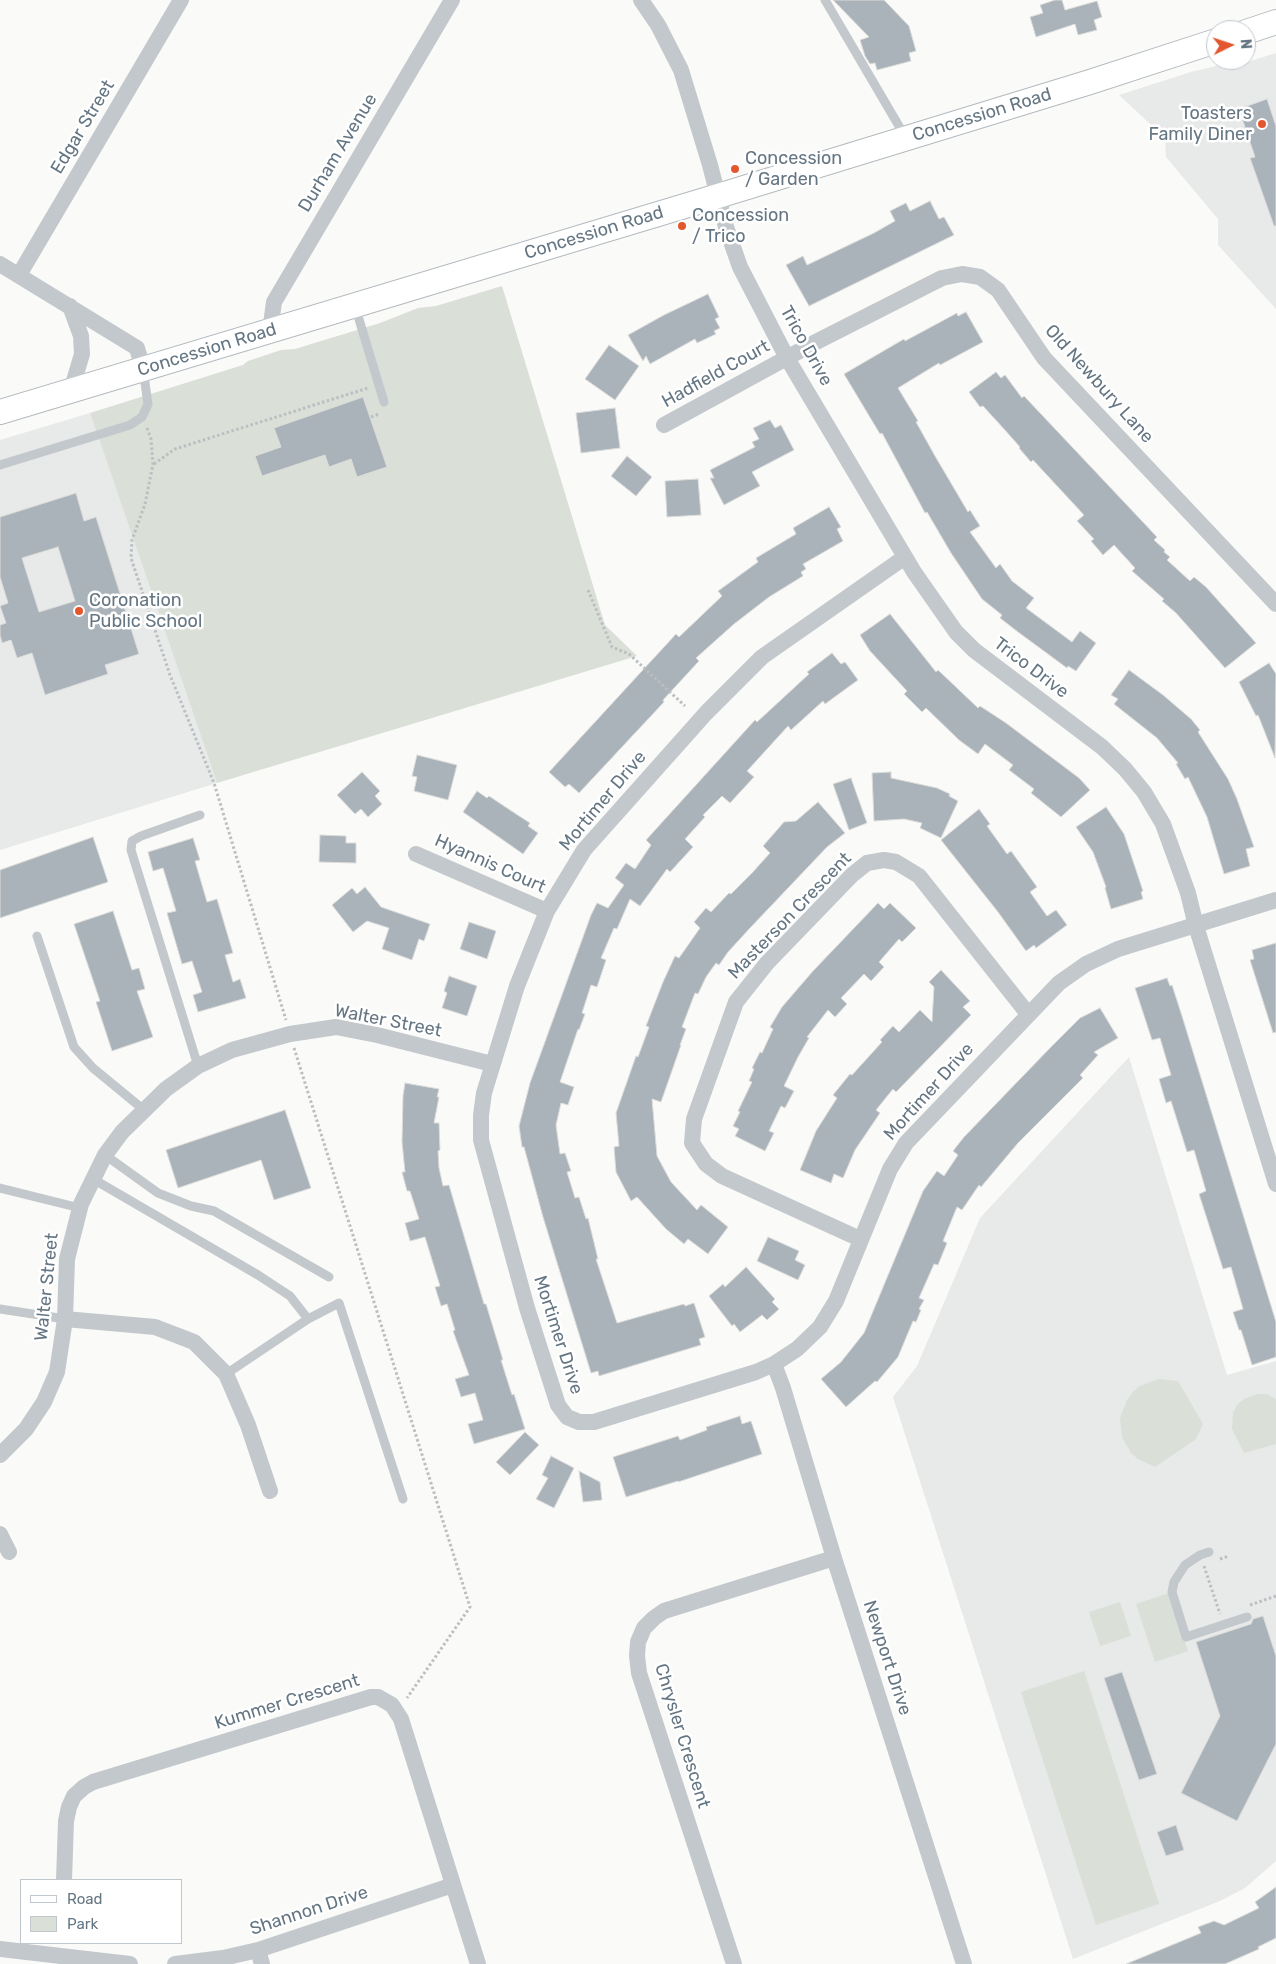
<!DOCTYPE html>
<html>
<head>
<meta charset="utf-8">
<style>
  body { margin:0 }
  #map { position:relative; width:1276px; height:1964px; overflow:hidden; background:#fafaf8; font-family:Rubik,sans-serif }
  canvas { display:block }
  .legend { position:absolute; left:20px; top:1879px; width:162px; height:65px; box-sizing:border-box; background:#fff; border:1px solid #c1c8cd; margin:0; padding:6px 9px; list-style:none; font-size:15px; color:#657683 }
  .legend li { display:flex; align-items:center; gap:10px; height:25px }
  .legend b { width:25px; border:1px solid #c1c8cd }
  .north { position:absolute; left:1206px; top:20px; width:50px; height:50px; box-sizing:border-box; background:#fff; border:1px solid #c1c8cd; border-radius:50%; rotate:86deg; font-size:14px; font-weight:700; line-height:20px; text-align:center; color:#657683 }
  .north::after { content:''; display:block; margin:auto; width:18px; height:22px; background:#e4572e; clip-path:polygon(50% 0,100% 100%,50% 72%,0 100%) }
</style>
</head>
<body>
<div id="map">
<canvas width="1276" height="1964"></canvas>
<ul class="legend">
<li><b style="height:6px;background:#fff"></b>Road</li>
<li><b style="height:14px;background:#dadfd7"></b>Park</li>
</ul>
<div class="north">N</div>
</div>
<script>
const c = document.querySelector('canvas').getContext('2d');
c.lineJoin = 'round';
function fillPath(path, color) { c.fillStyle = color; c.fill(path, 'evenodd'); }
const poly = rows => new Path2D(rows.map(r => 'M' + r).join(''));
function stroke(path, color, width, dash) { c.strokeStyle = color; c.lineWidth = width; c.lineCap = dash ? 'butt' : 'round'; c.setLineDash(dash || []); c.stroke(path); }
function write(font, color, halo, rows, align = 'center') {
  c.font = font + ' Rubik,sans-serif'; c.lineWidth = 5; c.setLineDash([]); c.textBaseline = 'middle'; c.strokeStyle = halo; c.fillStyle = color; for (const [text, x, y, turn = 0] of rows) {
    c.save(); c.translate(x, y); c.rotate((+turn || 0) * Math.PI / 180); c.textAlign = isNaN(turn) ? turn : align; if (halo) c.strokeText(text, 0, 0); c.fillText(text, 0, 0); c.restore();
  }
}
fillPath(poly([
  [1276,53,1276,309,1218,245,1218,219,1166,157,1165,138,1119,95,1191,72,1220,65,1241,64],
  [90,413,217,783,0,850,0,440],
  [1129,1057,1227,1375,1276,1361,1276,1861,1245,1888,1220,1901,1073,1959,893,1397,917,1366,980,1218]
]), '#e8e9e9');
fillPath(poly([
  [502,286,605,625,637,656,217,783,90,413,243,365,248,361,281,350,295,349,380,323,418,308,436,306],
  [1158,1379,1178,1381,1203,1424,1196,1439,1155,1467,1138,1459,1131,1453,1122,1437,1120,1418,1127,1400,1133,1392,1140,1386],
  [1258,1394,1266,1394,1276,1399,1276,1444,1244,1453,1232,1429,1233,1412,1237,1405,1244,1399],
  [1169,1593,1188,1651,1155,1662,1136,1604],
  [1120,1602,1131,1636,1100,1646,1089,1612],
  [1084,1671,1159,1904,1096,1925,1021,1692]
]), '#dadfd7');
const building = poly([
  [833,0,884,0,909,26,916,51,909,53,911,61,877,70,875,63,870,64,865,56,860,40,869,37,833,0],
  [1055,0,1062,0,1065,10,1097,1,1102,17,1094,20,1097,30,1078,35,1075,24,1036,37,1030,17,1043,13,1040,5,1055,0],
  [1267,99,1276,126,1276,226,1274,226,1250,158,1255,157,1239,109,1267,99],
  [930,201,939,219,944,217,954,235,809,306,786,265,803,256,807,265,874,233,895,221,890,211,906,203,910,211,930,201],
  [708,294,719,317,715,319,720,328,714,331,716,334,697,343,695,339,650,364,646,356,643,361,628,335,664,315,708,294],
  [966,312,983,342,940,365,939,363,898,388,918,421,916,422,935,456,968,512,970,510,980,526,970,532,996,568,1000,564,1012,581,1034,598,1026,608,1072,642,1080,631,1096,643,1076,671,1068,666,1067,668,1018,632,1000,618,1002,615,982,599,951,553,927,512,925,513,882,433,880,434,844,374,904,339,905,341,957,313,958,316,966,312],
  [609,345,639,366,615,400,585,379,609,345],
  [996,372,1001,378,1005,375,1022,398,1024,396,1157,537,1154,540,1165,550,1164,552,1170,557,1167,560,1190,581,1194,577,1206,587,1256,643,1225,668,1176,613,1162,601,1164,599,1132,571,1135,568,1114,545,1103,555,1091,541,1094,539,1077,521,1084,515,1033,460,1031,462,1019,448,1020,447,1004,429,983,406,980,407,969,392,996,372],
  [363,397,387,467,357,477,351,459,329,467,325,455,262,476,255,456,281,447,274,428,363,397],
  [615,408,620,448,581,453,576,413,615,408],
  [770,420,775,428,781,425,794,450,752,472,760,486,724,505,710,478,714,478,710,470,755,447,752,442,759,439,753,428,770,420],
  [627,456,652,477,636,496,611,476,627,456],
  [698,479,701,515,667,517,665,481,698,479],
  [76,493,84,521,96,517,139,654,105,665,108,674,45,695,32,653,17,658,11,640,2,643,0,635,0,625,6,623,0,606,8,603,0,577,0,517,76,493],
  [58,547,75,601,39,612,22,558,58,547],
  [829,507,841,527,837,529,843,541,803,564,806,569,801,572,803,576,769,597,734,624,696,658,699,661,663,700,664,702,579,793,569,784,565,787,549,772,676,634,679,637,722,596,718,591,758,562,756,558,796,534,793,528,829,507],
  [890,614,936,672,938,670,978,708,980,706,1006,723,1079,778,1090,790,1061,817,1031,793,1034,789,1009,770,1013,765,985,744,978,754,959,740,926,708,922,712,904,694,907,691,870,651,860,635,890,614],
  [832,653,841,664,845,662,858,680,825,704,823,701,791,730,788,726,747,771,754,777,730,803,722,796,703,815,705,817,685,839,693,847,670,872,667,869,640,906,630,899,617,929,614,928,601,958,606,960,597,987,591,985,582,1013,585,1014,579,1030,578,1029,560,1082,574,1087,568,1105,561,1103,556,1125,560,1154,565,1153,571,1171,567,1172,575,1198,579,1197,586,1219,588,1218,598,1259,596,1259,617,1323,684,1304,685,1306,694,1303,705,1337,699,1339,701,1345,599,1376,598,1371,591,1373,543,1217,524,1147,522,1147,519,1126,530,1083,591,915,597,903,608,908,624,885,615,878,626,863,635,869,651,845,646,840,755,720,757,722,809,674,807,672,832,653],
  [1269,663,1276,674,1275,758,1258,715,1256,716,1239,682,1269,663],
  [1129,670,1163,695,1191,719,1200,730,1198,732,1228,779,1237,799,1254,847,1246,849,1250,866,1224,874,1207,817,1188,777,1185,779,1176,764,1178,763,1157,738,1114,704,1118,699,1111,695,1129,670],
  [417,755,457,765,448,800,414,791,417,777,412,776,417,755],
  [362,772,380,791,375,796,382,804,368,817,361,809,355,814,337,795,362,772],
  [891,772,891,778,937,788,950,794,949,796,958,801,941,838,920,828,922,823,904,819,874,821,872,773,891,772],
  [851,778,867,823,849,830,833,784,851,778],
  [477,791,487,798,489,796,516,814,530,823,528,826,538,833,523,854,463,812,477,791],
  [818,802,845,833,827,847,750,928,728,952,719,965,716,963,706,977,698,994,695,993,682,1027,686,1029,680,1045,681,1045,661,1102,652,1099,657,1156,671,1182,697,1210,701,1205,728,1227,708,1254,688,1239,684,1244,666,1229,637,1197,631,1201,616,1172,614,1147,619,1146,616,1113,636,1056,638,1057,649,1027,646,1026,663,982,675,956,679,958,700,928,694,922,706,908,711,912,729,893,731,894,752,873,770,853,763,846,784,822,796,821,818,802],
  [1106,807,1124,834,1143,891,1141,892,1143,899,1111,909,1105,888,1106,887,1093,852,1076,827,1106,807],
  [979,809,990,824,987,826,1007,854,1011,851,1037,887,1030,892,1047,916,1056,910,1067,925,1036,948,1034,945,1026,951,998,912,941,840,979,809],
  [320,835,346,836,346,843,356,843,356,863,319,862,320,835],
  [93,837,108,882,0,918,0,870,93,837],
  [193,838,200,860,195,861,207,902,217,899,233,953,225,955,233,982,240,979,246,998,198,1012,193,995,202,992,192,961,182,964,167,913,176,911,163,868,153,871,148,852,193,838],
  [365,887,381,907,430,924,424,941,419,939,412,960,382,949,389,928,367,921,353,932,332,905,352,888,357,894,365,887],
  [878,903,884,909,890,903,916,928,902,942,899,939,879,962,884,967,871,981,864,974,841,998,847,1004,835,1017,828,1010,807,1037,809,1038,798,1057,784,1086,794,1091,785,1108,781,1106,769,1131,774,1133,765,1151,735,1136,739,1129,733,1126,740,1112,738,1111,752,1082,749,1081,754,1069,752,1068,760,1052,762,1053,773,1029,770,1027,782,1007,813,971,878,903],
  [113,911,132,970,139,968,145,989,137,991,153,1037,112,1051,96,1002,100,1001,74,924,113,911],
  [469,922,496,931,487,959,460,949,469,922],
  [1276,943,1276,1032,1273,1033,1250,960,1254,959,1252,950,1276,943],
  [941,970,970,1001,963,1007,971,1015,896,1092,893,1089,876,1110,880,1113,855,1150,843,1178,834,1174,831,1183,800,1170,816,1131,837,1098,833,1095,850,1074,852,1075,882,1042,880,1040,893,1026,899,1032,920,1010,932,1022,934,987,929,982,941,970],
  [449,976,477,986,467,1016,442,1008,447,993,444,991,449,976],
  [1167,978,1170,986,1172,985,1182,1016,1276,1322,1276,1357,1252,1365,1241,1330,1239,1330,1233,1312,1243,1309,1231,1267,1223,1269,1199,1194,1206,1191,1194,1150,1187,1152,1171,1101,1166,1103,1159,1079,1171,1075,1160,1038,1152,1040,1135,988,1167,978],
  [1100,1008,1118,1038,1094,1052,1098,1055,1080,1075,1083,1078,1018,1143,981,1187,979,1185,962,1210,957,1207,943,1241,947,1243,938,1265,934,1264,919,1298,924,1300,919,1309,921,1310,916,1322,913,1321,898,1357,877,1382,875,1381,846,1407,821,1379,841,1362,864,1333,923,1191,937,1171,944,1176,958,1155,953,1151,964,1137,1051,1047,1080,1018,1100,1008],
  [405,1083,439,1089,437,1097,439,1097,434,1123,439,1123,440,1150,438,1151,439,1168,443,1186,449,1185,484,1304,486,1304,503,1360,501,1360,512,1395,514,1394,525,1429,474,1444,468,1424,483,1420,475,1393,461,1397,455,1379,469,1375,453,1331,455,1330,447,1304,441,1306,435,1287,440,1286,425,1237,410,1241,405,1223,419,1219,410,1191,407,1191,402,1172,405,1172,402,1142,403,1096,405,1083],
  [285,1110,311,1188,274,1200,261,1160,178,1188,166,1150,285,1110],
  [768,1237,799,1251,795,1260,805,1265,798,1280,757,1261,768,1237],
  [746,1267,775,1299,772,1302,779,1309,767,1320,762,1315,740,1332,734,1324,732,1326,709,1296,723,1284,725,1287,746,1267],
  [740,1416,742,1424,751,1421,762,1454,678,1482,678,1481,626,1497,613,1457,678,1436,680,1440,707,1430,706,1427,740,1416],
  [525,1432,539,1445,510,1475,496,1462,525,1432],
  [551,1456,574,1468,554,1508,536,1499,548,1478,542,1475,551,1456],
  [579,1471,600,1482,602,1500,583,1502,579,1471],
  [1263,1616,1276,1656,1276,1744,1237,1821,1181,1793,1220,1716,1196,1642,1251,1624,1253,1619,1263,1616],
  [1122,1672,1157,1774,1139,1780,1104,1678,1122,1672],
  [1176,1825,1184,1850,1166,1856,1157,1832,1176,1825],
  [1276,1887,1276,1938,1258,1947,1259,1949,1225,1964,1126,1964,1201,1933,1198,1927,1214,1921,1224,1925,1259,1908,1255,1902,1276,1887]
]);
fillPath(building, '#aab3b9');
stroke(building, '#dcdcda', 1);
const secondary = poly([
  [1246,32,1276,22],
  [0,412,718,196,1090,82,1216,41]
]);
stroke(secondary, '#b3babf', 26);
stroke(poly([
  [371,417,379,414,379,413],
  [147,428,151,439,153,464,145,504,132,540,131,558,170,675,214,783,286,1020],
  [154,464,175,449,368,388],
  [588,590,612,647,629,654,685,706],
  [294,1048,470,1607,407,1698],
  [1220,1559,1229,1556],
  [1204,1566,1220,1614],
  [1250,1605,1276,1596]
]), '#bbbfc2', 3, [2.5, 2.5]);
stroke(poly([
  [825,0,906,138],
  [355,306,384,402],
  [0,465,130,425,142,417,148,404,143,369],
  [37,936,74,1047,93,1068,144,1110],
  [198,1066,131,850,132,841,141,836,200,815],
  [105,1155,158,1193,191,1206,214,1211,329,1277],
  [93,1179,258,1275,290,1296,308,1319,339,1303,403,1499],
  [0,1188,80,1208],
  [0,1309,65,1319],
  [226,1374,308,1319],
  [1209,1552,1200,1555,1185,1565,1174,1582,1172,1592,1186,1637,1247,1617]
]), '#c3c8cc', 9);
stroke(poly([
  [641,0,658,25,681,70,710,165,726,227,740,267,787,358,914,572,956,632,974,650,1102,747,1125,769,1144,792,1163,824,1188,893,1196,926,1276,1184],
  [0,264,137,348,143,369],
  [19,275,181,0],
  [70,306,81,336,82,354,71,391],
  [270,331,274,302,452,0],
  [664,425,814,343,942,278,962,274,980,277,998,290,1044,358,1276,604],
  [905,557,762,657,706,713,584,850,547,911,517,986,484,1093,481,1115,481,1140,527,1308,558,1405,567,1417,579,1422,594,1422,756,1372,774,1364,797,1349,820,1327,836,1301,890,1169,906,1143,1059,983,1086,964,1118,949,1276,900],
  [416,854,547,911],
  [860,1239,722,1176,706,1164,692,1143,694,1119,736,1002,767,963,852,875,867,863,884,860,896,862,919,876,1028,1014],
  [65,1319,155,1327,194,1342,226,1374,248,1425,270,1491],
  [774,1364,783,1388,834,1558,964,1964],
  [0,1455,26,1429,44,1402,57,1372,65,1319,67,1259,81,1204,105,1155,122,1132,166,1089,198,1066,232,1050,290,1034,336,1027,377,1035,492,1064],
  [0,1534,9,1552],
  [64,1880,66,1821,69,1807,74,1796,84,1787,93,1782,371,1697,378,1697,392,1705,401,1719,478,1964],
  [0,1949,130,1964],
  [258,1950,262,1964],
  [175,1964,223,1958,258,1950,453,1885],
  [734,1964,639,1673,637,1656,638,1642,644,1628,654,1618,664,1611,834,1558]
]), '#c3c8cc', 16);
stroke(secondary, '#fff', 24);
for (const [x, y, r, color] of [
  [1262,124,5,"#e4572e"],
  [735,169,5,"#e4572e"],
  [682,226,5,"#e4572e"],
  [79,611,5,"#e4572e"]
]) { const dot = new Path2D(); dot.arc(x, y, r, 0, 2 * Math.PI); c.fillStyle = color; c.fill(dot); stroke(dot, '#fff', 2); }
write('18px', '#657683', '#fff', [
  ["Toasters",1252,114,"right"],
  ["Family Diner",1252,135,"right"],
  ["Concession",745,159],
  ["/ Garden",745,180],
  ["Concession",692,216],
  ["/ Trico",692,237],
  ["Coronation",89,601],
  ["Public School",89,622]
], 'left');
write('18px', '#657683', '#fff', [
  ["Concession Road",982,115,-17],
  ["Edgar Street",83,127,-59],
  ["Durham Avenue",338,153,-59],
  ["Concession Road",594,233,-17],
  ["Trico Drive",806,346,61],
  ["Concession Road",207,350,-17],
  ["Hadfield Court",716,374,-29],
  ["Old Newbury Lane",1099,384,48],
  ["Trico Drive",1031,668,37],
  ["Mortimer Drive",603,801,-50],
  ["Hyannis Court",490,864,24],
  ["Masterson Crescent",790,916,-46],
  ["Walter Street",388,1021,11],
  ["Mortimer Drive",929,1092,-48],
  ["Walter Street",47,1287,-84],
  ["Mortimer Drive",558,1335,72],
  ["Newport Drive",887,1658,72],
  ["Kummer Crescent",287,1702,-17],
  ["Chrysler Crescent",682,1736,73],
  ["Shannon Drive",309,1911,-18]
]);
</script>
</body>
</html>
